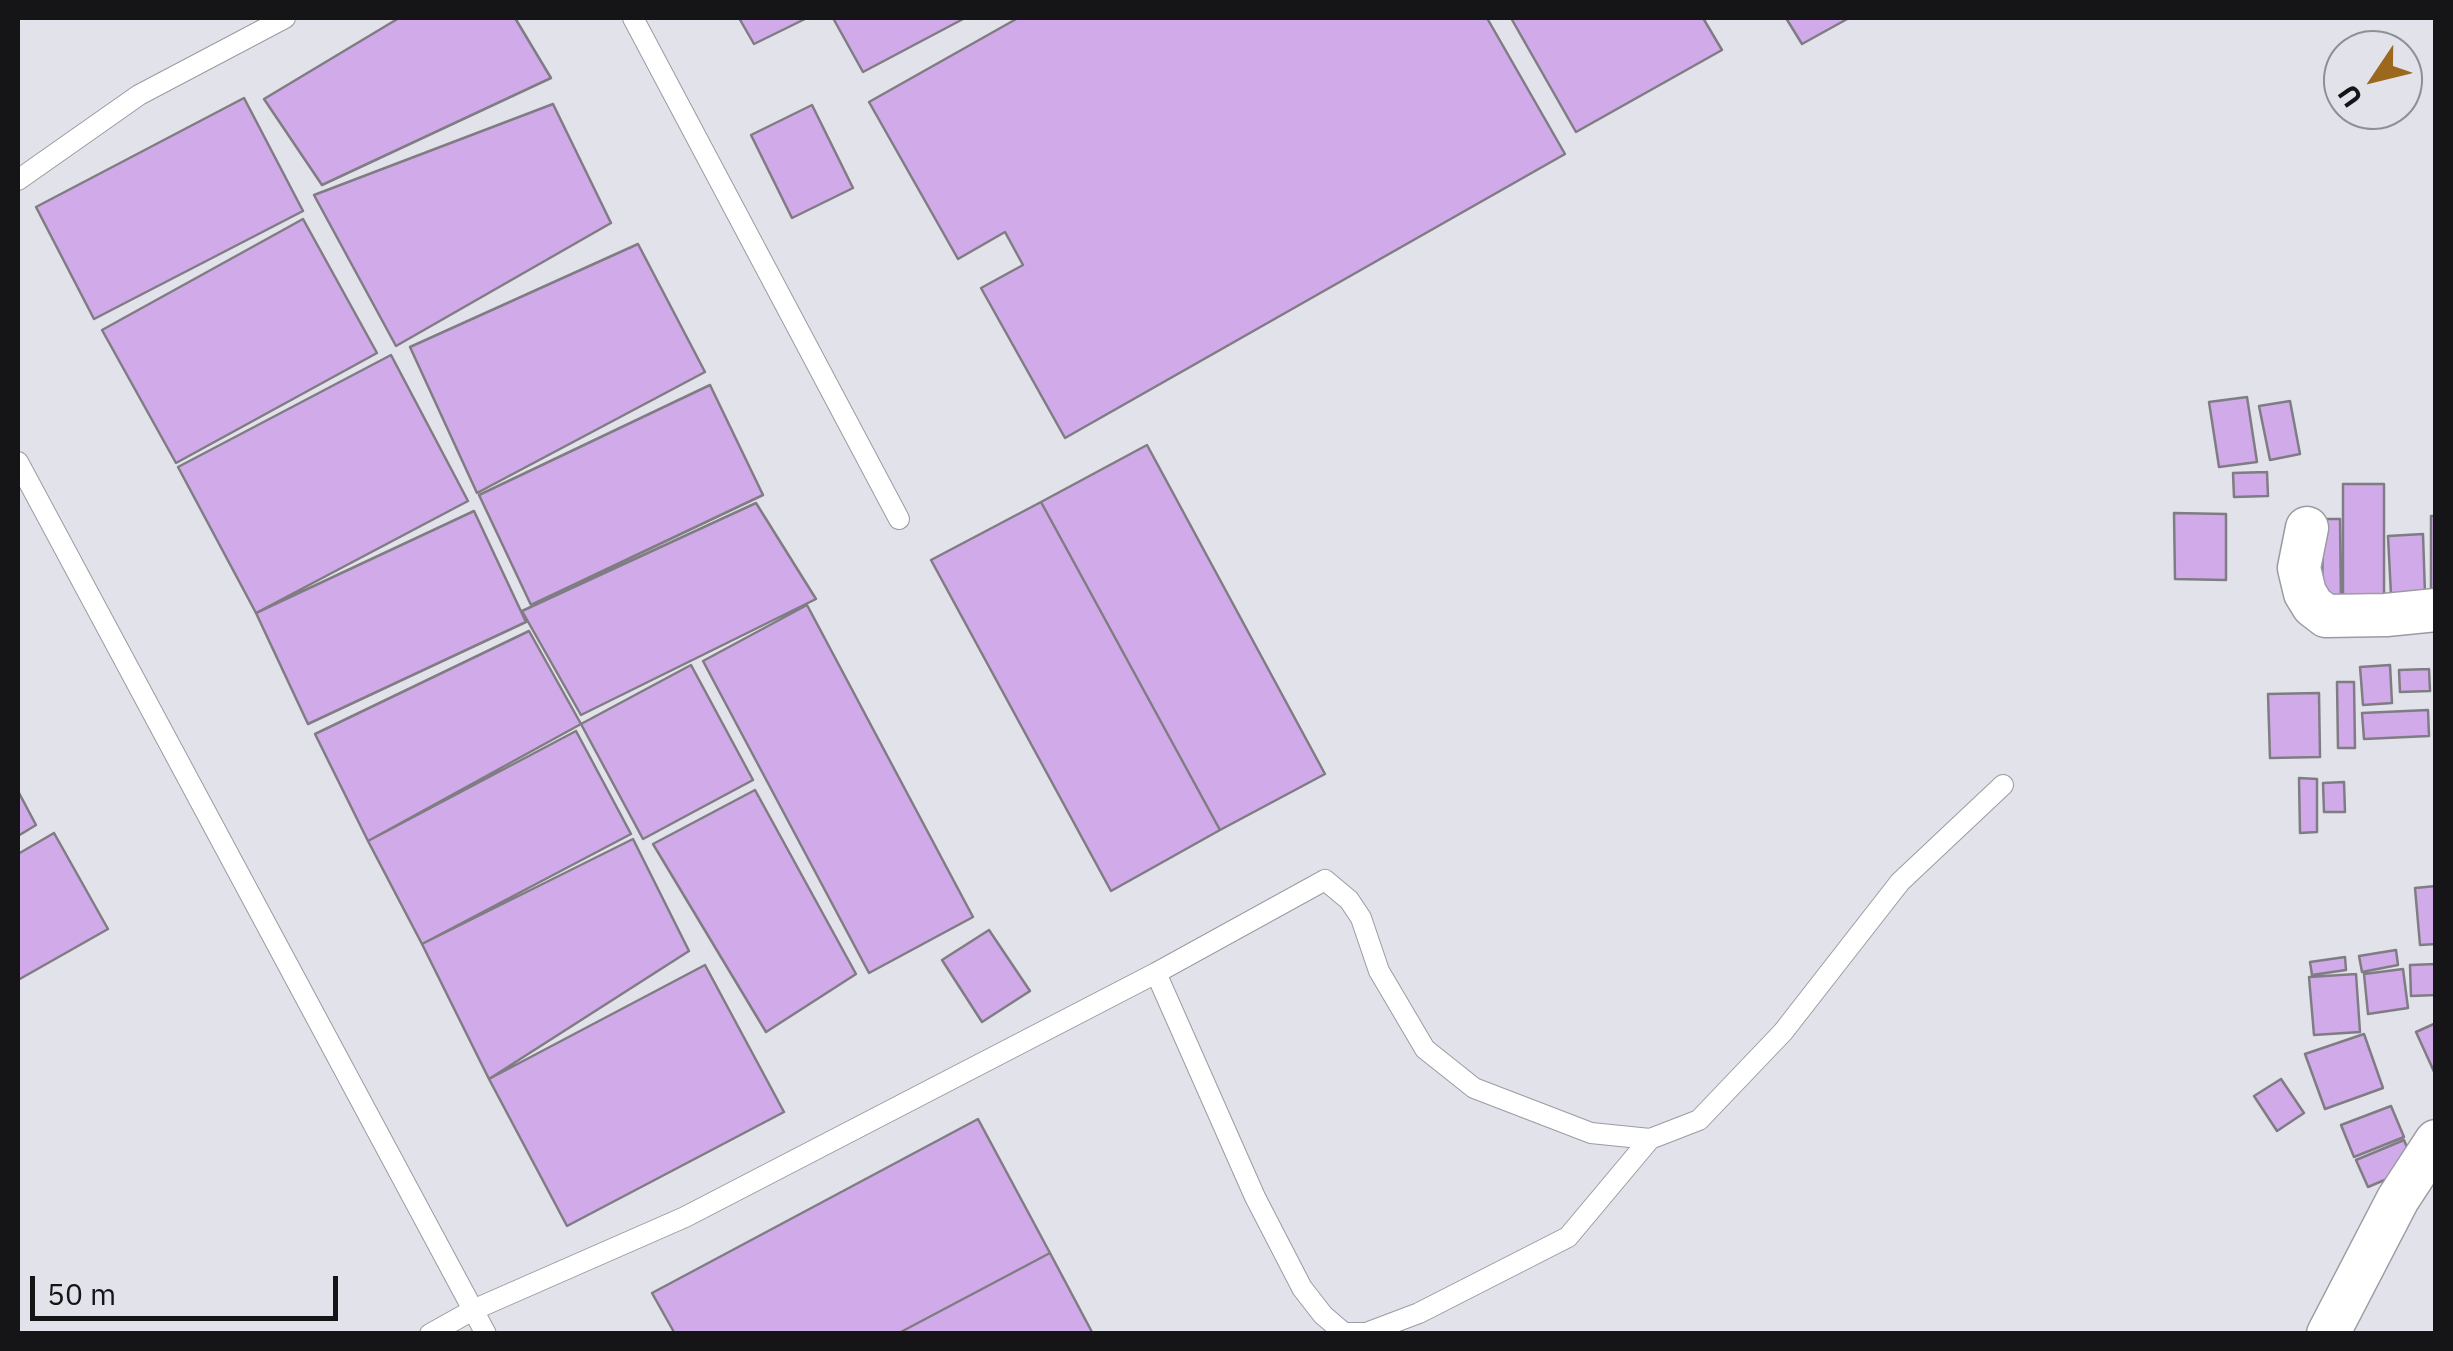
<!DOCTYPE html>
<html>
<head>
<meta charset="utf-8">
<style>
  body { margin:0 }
  #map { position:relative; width:2453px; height:1351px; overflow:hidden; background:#e1e2ea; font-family:"IBM Plex Sans",sans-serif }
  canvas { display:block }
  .frame { position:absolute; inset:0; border:20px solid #151518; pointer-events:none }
  .north { position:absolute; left:2323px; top:30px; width:100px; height:100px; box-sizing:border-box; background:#e1e2ea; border:2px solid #8f9096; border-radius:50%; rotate:235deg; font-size:28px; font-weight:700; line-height:40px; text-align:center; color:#151518 }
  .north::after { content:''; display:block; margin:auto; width:35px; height:45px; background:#9b681e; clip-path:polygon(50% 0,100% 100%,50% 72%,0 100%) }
  .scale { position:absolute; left:30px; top:1276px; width:308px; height:45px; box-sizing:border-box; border:5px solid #151518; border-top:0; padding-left:12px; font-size:30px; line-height:35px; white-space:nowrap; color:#151518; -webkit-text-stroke:8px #e1e2ea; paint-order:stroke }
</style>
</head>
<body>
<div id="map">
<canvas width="2453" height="1351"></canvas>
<div class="frame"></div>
<div class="north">U</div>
<div class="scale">50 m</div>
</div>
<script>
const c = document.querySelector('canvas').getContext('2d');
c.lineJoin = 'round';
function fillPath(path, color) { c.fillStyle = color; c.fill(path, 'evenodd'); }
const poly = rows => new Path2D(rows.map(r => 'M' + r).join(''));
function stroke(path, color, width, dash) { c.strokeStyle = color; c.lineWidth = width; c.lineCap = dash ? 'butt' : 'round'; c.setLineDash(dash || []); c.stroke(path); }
const building = poly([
  [399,18,515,18,551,78,322,185,264,99,399,18],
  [739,18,807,18,754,44,739,18],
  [833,18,965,18,863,72,833,18],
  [1018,18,1487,18,1565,154,1065,438,981,288,1023,265,1005,232,958,259,869,102,1018,18],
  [1511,18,1703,18,1722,50,1576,132,1511,18],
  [1786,18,1849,18,1802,44,1786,18],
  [244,98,303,211,94,319,36,207,244,98],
  [553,104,611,223,396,346,314,195,553,104],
  [812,105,853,188,792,218,751,135,812,105],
  [303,219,377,353,176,463,102,330,303,219],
  [638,244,705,372,477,493,410,347,638,244],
  [391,355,468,501,256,613,178,467,391,355],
  [710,385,763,495,531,605,479,495,710,385],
  [2247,397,2257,462,2219,467,2209,402,2247,397],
  [2290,401,2300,454,2270,460,2259,406,2290,401],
  [1147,445,1325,774,1220,830,1041,502,1147,445],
  [2267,472,2268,496,2234,497,2233,473,2267,472],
  [2343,484,2384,484,2384,611,2343,611,2343,484],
  [1041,502,1220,830,1111,891,931,560,1041,502],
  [756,503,816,599,581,715,522,611,756,503],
  [474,511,526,622,308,724,256,613,474,511],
  [2174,513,2226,514,2226,580,2175,579,2174,513],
  [2431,516,2436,516,2436,600,2431,600,2431,516],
  [2323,519,2340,519,2341,602,2322,601,2323,519],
  [2423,534,2425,594,2391,595,2388,536,2423,534],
  [807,605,973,917,869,973,703,661,807,605],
  [529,631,581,724,368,841,315,734,529,631],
  [691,665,753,780,643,839,581,724,691,665],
  [2390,665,2392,703,2363,705,2360,667,2390,665],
  [2429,669,2430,691,2400,692,2399,670,2429,669],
  [2337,682,2354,682,2355,748,2338,748,2337,682],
  [2319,693,2320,757,2270,758,2268,694,2319,693],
  [2428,710,2429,736,2364,739,2362,713,2428,710],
  [576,731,631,834,422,944,368,841,576,731],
  [2299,778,2317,779,2317,832,2300,833,2299,778],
  [2344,782,2345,812,2324,812,2323,783,2344,782],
  [755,790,856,974,766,1032,653,844,755,790],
  [18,791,36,825,18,836,18,791],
  [54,833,108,929,18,980,18,854,54,833],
  [633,839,689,951,489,1079,422,944,633,839],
  [2436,886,2436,944,2420,945,2415,888,2436,886],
  [989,930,1030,991,982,1022,942,960,989,930],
  [2396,950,2398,965,2362,972,2359,956,2396,950],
  [2345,957,2346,970,2312,975,2310,962,2345,957],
  [2436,964,2436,995,2411,996,2410,965,2436,964],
  [705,965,784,1112,567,1226,489,1079,705,965],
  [2403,969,2408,1008,2368,1014,2364,974,2403,969],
  [2356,974,2360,1032,2314,1035,2309,977,2356,974],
  [2436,1023,2436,1076,2416,1032,2436,1023],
  [2364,1034,2383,1088,2325,1109,2305,1054,2364,1034],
  [2281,1079,2304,1113,2277,1131,2254,1096,2281,1079],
  [2391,1106,2404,1137,2354,1157,2341,1125,2391,1106],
  [978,1119,1050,1253,897,1334,675,1334,652,1293,978,1119],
  [2404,1140,2415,1167,2368,1187,2356,1160,2404,1140],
  [1050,1253,1093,1334,897,1334,1050,1253]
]);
fillPath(building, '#d1abe9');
stroke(building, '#807c83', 2.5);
const service = poly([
  [633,18,899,519],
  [18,180,139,95,285,18],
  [18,462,486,1334],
  [1156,973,1325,880,1349,900,1361,918,1379,971,1425,1049,1474,1088,1591,1133,1650,1139,1699,1120,1783,1032,1900,882,2003,785],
  [430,1334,473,1310,685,1217,1156,973,1255,1197,1302,1288,1323,1315,1344,1333,1366,1333,1419,1313,1568,1237,1650,1139]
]);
const minor = poly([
  [2307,528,2299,568,2305,593,2313,606,2326,616,2386,615,2436,610],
  [2328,1334,2398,1199,2436,1141]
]);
stroke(service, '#9a9ba3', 22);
stroke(minor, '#9a9ba3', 45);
stroke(service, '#fff', 20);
stroke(minor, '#fff', 42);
</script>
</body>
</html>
